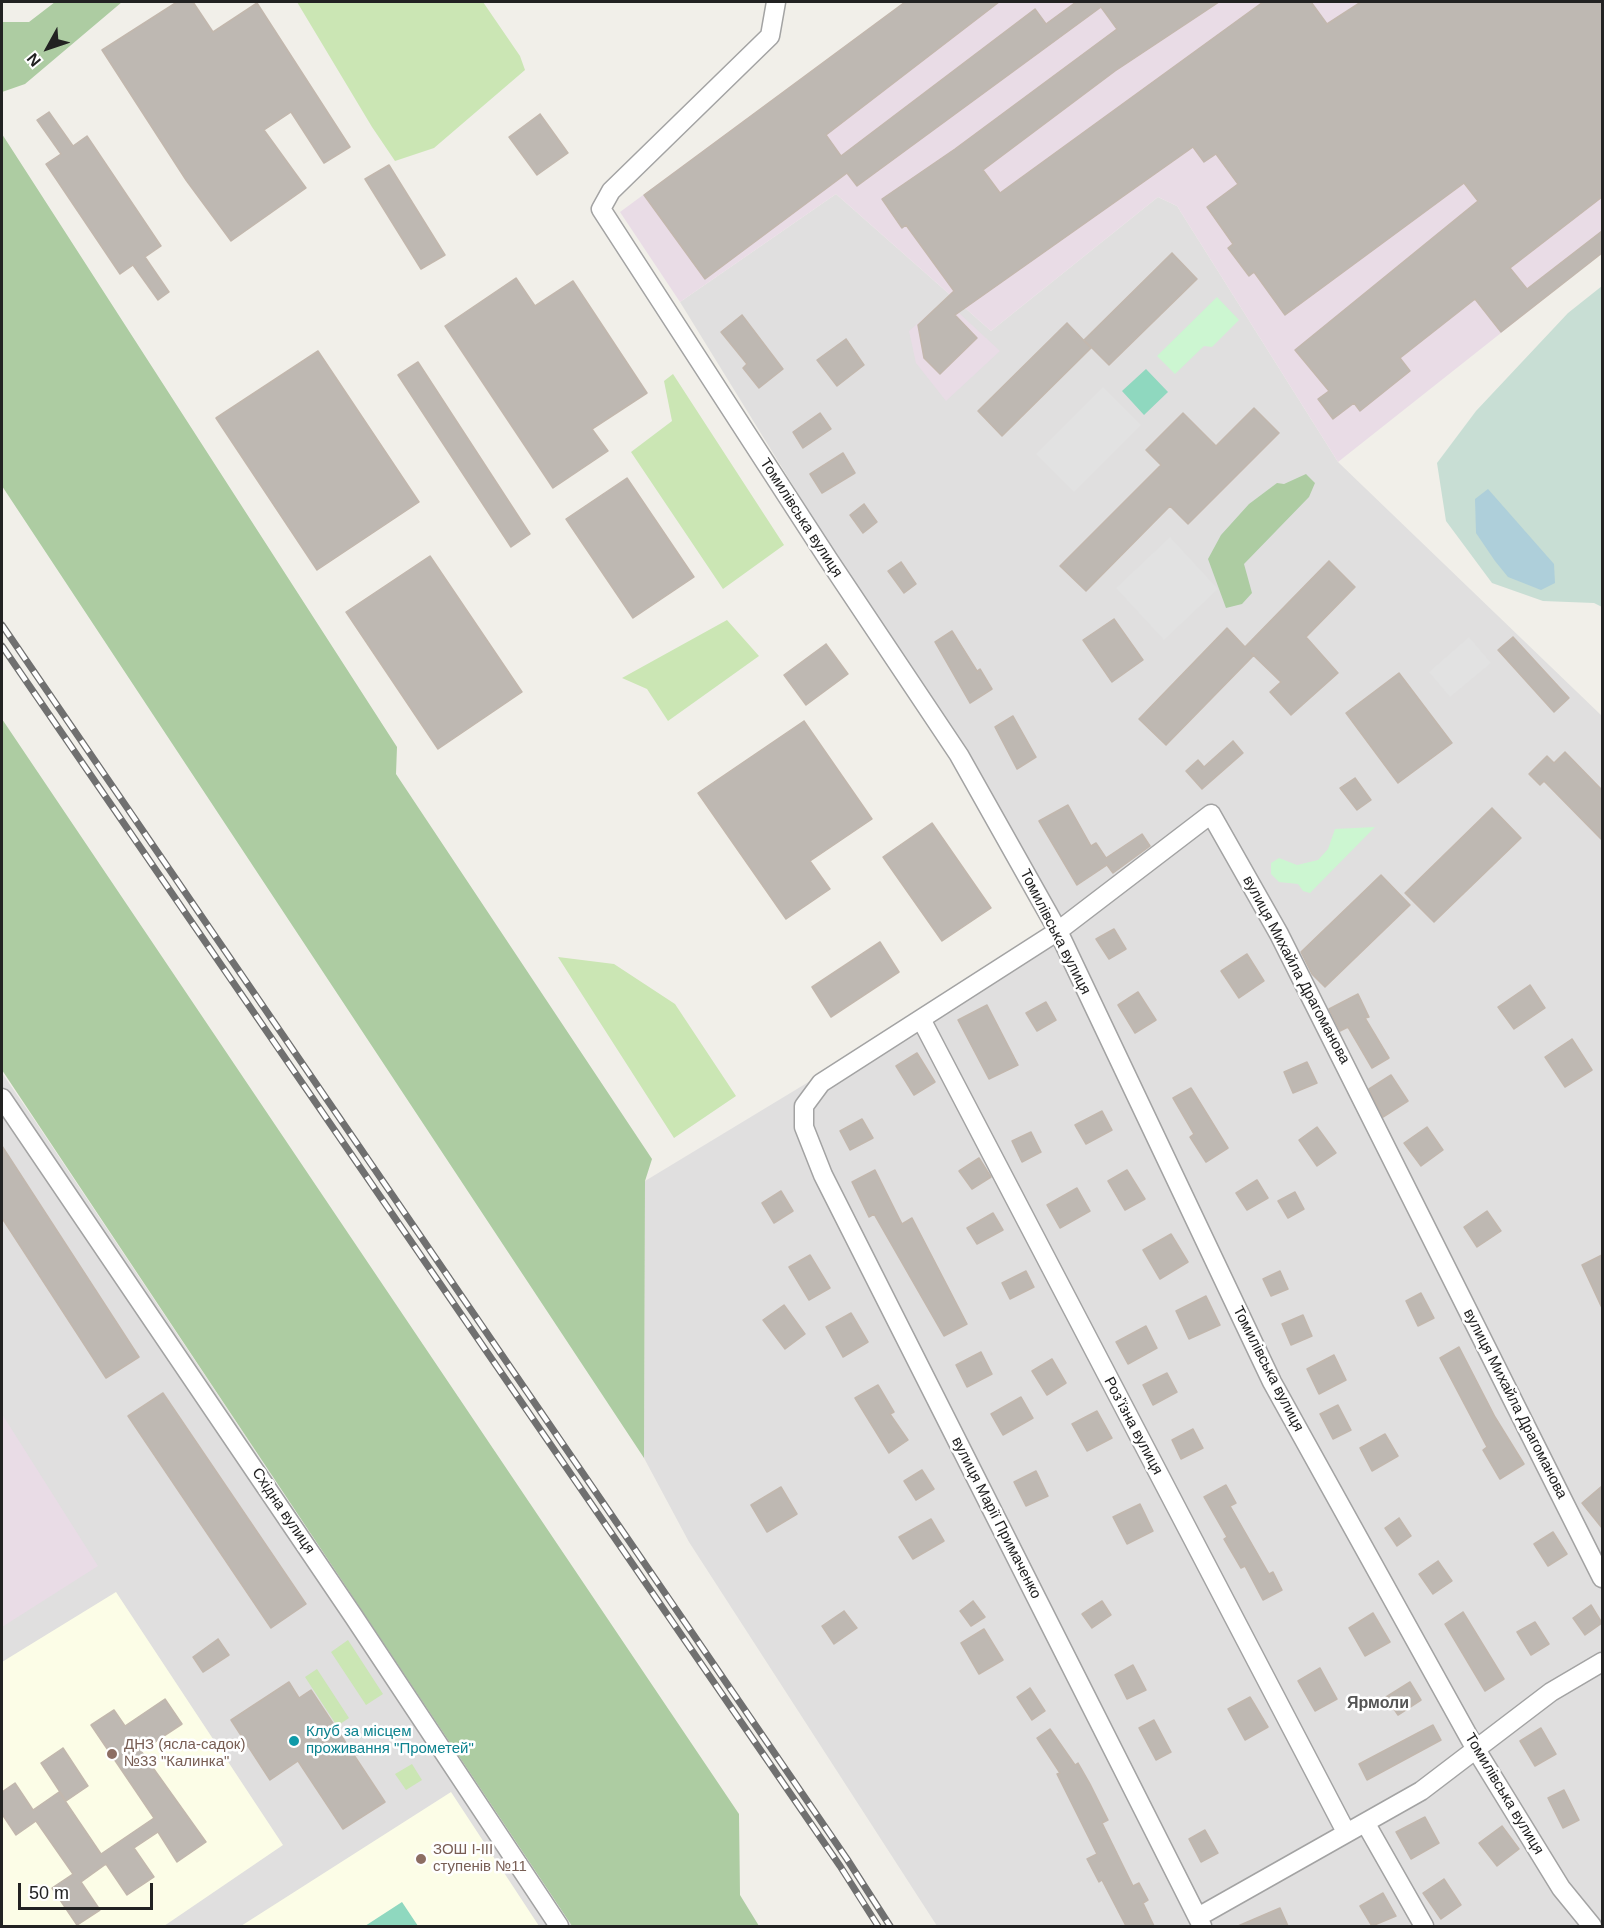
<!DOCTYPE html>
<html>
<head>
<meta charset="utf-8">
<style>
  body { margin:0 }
  #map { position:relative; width:1604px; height:1928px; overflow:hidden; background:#f1efe9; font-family:Helvetica,sans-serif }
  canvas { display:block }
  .frame { position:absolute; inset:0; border:3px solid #222; pointer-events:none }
  .north { position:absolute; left:18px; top:18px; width:60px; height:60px; -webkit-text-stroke:4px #fff; paint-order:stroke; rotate:230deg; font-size:16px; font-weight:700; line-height:24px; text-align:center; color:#222 }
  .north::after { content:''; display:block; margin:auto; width:21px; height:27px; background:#222; clip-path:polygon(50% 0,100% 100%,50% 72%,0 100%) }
  .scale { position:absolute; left:18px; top:1883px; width:135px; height:27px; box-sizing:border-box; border:3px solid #222; border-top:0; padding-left:8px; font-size:18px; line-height:21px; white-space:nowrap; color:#222; -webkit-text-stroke:4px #fff; paint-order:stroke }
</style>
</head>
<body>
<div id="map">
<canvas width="1604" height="1928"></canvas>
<div class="frame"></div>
<div class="north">N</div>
<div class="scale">50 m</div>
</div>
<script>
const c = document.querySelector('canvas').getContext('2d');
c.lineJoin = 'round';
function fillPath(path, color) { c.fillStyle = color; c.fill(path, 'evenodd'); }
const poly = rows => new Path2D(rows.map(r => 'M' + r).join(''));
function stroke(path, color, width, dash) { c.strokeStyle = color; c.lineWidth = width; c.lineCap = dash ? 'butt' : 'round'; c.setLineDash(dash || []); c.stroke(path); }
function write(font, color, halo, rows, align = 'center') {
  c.font = font + ' Helvetica,sans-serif'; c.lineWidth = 5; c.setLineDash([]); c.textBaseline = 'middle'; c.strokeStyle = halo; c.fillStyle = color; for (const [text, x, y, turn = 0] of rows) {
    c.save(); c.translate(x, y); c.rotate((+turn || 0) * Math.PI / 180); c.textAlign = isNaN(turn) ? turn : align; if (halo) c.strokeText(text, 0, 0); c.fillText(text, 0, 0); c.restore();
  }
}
fillPath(poly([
  [836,194,991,331,1158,197,1177,206,1338,462,1602,716,1602,1926,937,1926,689,1542,644,1458,645,1181,1058,931,959,755,680,302],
  [2,1073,33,1118,572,1926,2,1926]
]), '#e0dfdf');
fillPath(poly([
  [905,2,1602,2,1602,253,1338,462,1177,206,1158,197,991,331,836,194,680,302,620,212],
  [945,300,1000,351,946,401,916,363,909,331],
  [2,1414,98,1566,2,1627]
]), '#e9dce6');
fillPath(poly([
  [116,1592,283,1845,164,1926,2,1926,2,1662],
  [451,1792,539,1926,241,1926]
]), '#fcfde7');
fillPath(poly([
  [297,2,483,2,520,56,525,70,434,148,395,161,372,127],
  [673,374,784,545,723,589,631,452,672,421,664,381],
  [727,620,759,656,668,721,647,689,622,678],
  [558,957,614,964,675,1004,736,1096,674,1138],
  [348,1640,383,1694,366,1705,331,1652],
  [317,1669,349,1718,337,1726,305,1677],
  [412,1764,422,1780,406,1790,395,1774]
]), '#cbe6b4');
fillPath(poly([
  [55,2,122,2,25,84,2,92,2,22,29,22],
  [2,134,397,747,396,774,652,1159,645,1181,644,1458,2,486],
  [1306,474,1315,483,1309,497,1244,564,1252,593,1242,604,1226,608,1208,559,1221,535,1249,504,1277,483,1284,484],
  [2,719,739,1814,740,1895,759,1926,572,1926,2,1070]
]), '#adcca2');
fillPath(poly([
  [1602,286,1602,607,1594,603,1543,601,1492,583,1446,521,1437,463,1476,411,1568,313]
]), '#c8ded4');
fillPath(poly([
  [1217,297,1239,320,1212,347,1204,346,1175,374,1157,356],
  [1375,827,1310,893,1303,891,1298,884,1279,882,1271,874,1271,863,1279,858,1297,865,1318,860,1328,849,1335,829]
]), '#ccf6d1');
fillPath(poly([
  [1146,369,1168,392,1144,415,1122,391],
  [402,1902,418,1926,365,1926]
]), '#8fd8bf');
fillPath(poly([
  [1103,387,1141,425,1074,492,1036,454],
  [1170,537,1218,589,1164,640,1116,588],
  [1469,637,1491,663,1450,697,1429,672]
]), '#e2e2e2');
fillPath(poly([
  [1488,489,1554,564,1555,583,1541,590,1508,577,1495,561,1476,533,1475,499]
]), '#aecfda');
const building = poly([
  [177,2,193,2,213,32,257,3,350,147,324,163,291,112,264,130,306,188,231,241,186,180,102,50,177,2],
  [905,2,999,2,826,135,841,156,1035,9,1046,24,1076,2,1219,2,1115,71,983,170,1000,193,1263,2,1311,2,1327,24,1361,2,1602,2,1602,197,1510,268,1527,289,1602,231,1602,253,1501,332,1475,299,1400,358,1410,371,1360,411,1354,403,1333,419,1318,399,1329,391,1295,350,1478,201,1464,183,1285,315,1254,272,1249,276,1228,248,1233,244,1207,207,1238,184,1216,154,1204,162,1193,147,955,315,977,338,940,374,924,358,918,325,954,291,906,225,902,228,882,199,955,149,1117,29,1101,7,857,186,847,173,705,279,644,195,905,2],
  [49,112,73,146,87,136,161,246,145,257,169,292,158,300,133,265,120,274,46,164,61,154,37,120,49,112],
  [540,114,568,153,537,175,509,137,540,114],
  [389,165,445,255,421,269,365,179,389,165],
  [1172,253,1197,279,1109,365,1084,340,1172,253],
  [516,278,535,306,573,281,647,393,592,429,608,451,553,488,445,326,516,278],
  [742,315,783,369,759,388,743,368,747,364,721,332,742,315],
  [1067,323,1091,348,1002,436,978,411,1067,323],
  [846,339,864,365,837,386,817,360,846,339],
  [318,351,419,502,317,570,216,418,318,351],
  [418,362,530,534,511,547,398,375,418,362],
  [1254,408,1279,433,1188,524,1170,506,1086,591,1060,566,1161,465,1146,450,1183,413,1216,446,1254,408],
  [820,413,831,429,803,448,793,432,820,413],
  [843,453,855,473,822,493,810,474,843,453],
  [627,478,694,577,633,618,566,519,627,478],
  [864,504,877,522,863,533,850,515,864,504],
  [430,556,522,692,438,749,346,612,430,556],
  [1329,561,1355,587,1306,637,1338,673,1291,715,1270,692,1281,682,1251,653,1254,655,1166,745,1139,719,1227,628,1245,647,1329,561],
  [901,562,916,584,904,593,888,571,901,562],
  [1114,619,1143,660,1112,682,1083,640,1114,619],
  [952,631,977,671,980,669,992,689,970,703,935,642,952,631],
  [1513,637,1569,698,1554,712,1498,650,1513,637],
  [826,644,848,674,806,705,784,675,826,644],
  [1399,673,1452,743,1398,783,1346,713,1399,673],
  [1013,716,1036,757,1017,769,995,727,1013,716],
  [804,721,872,819,810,861,830,889,786,919,698,793,804,721],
  [1233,741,1243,753,1202,789,1186,771,1198,760,1204,767,1233,741],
  [1565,752,1602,790,1602,840,1544,781,1540,785,1529,774,1547,756,1554,763,1565,752],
  [1355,778,1371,800,1357,810,1340,788,1355,778],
  [1068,805,1091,846,1096,843,1106,858,1142,834,1150,846,1113,873,1107,865,1077,885,1039,821,1068,805],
  [1492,808,1521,838,1434,922,1405,893,1492,808],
  [932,823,991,908,942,941,883,857,932,823],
  [1381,875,1410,905,1325,987,1312,974,1301,952,1381,875],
  [1114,929,1126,949,1109,959,1096,939,1114,929],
  [880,942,899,972,831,1017,812,987,880,942],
  [1247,954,1264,981,1239,998,1221,971,1247,954],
  [1530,985,1545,1008,1514,1029,1498,1007,1530,985],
  [1138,992,1156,1020,1135,1033,1118,1005,1138,992],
  [1358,994,1369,1017,1365,1018,1389,1058,1372,1068,1348,1027,1340,1031,1329,1009,1358,994],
  [1046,1002,1056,1020,1037,1031,1026,1013,1046,1002],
  [987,1005,1018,1065,989,1079,958,1020,987,1005],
  [1572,1039,1592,1070,1565,1087,1545,1057,1572,1039],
  [917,1053,935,1082,914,1095,896,1066,917,1053],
  [1307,1062,1317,1083,1293,1093,1284,1072,1307,1062],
  [1391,1075,1408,1101,1383,1117,1369,1089,1391,1075],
  [1191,1088,1228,1148,1206,1162,1190,1137,1194,1134,1173,1098,1191,1088],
  [1102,1111,1112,1130,1086,1144,1075,1125,1102,1111],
  [862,1119,873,1138,850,1150,840,1131,862,1119],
  [1317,1127,1336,1153,1317,1166,1299,1140,1317,1127],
  [1427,1127,1443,1150,1421,1166,1404,1143,1427,1127],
  [1031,1132,1041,1152,1022,1162,1012,1141,1031,1132],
  [2,1146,139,1357,106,1378,2,1218,2,1146],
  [979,1158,991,1177,972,1189,959,1171,979,1158],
  [875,1170,902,1224,912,1218,967,1324,944,1336,874,1214,869,1217,852,1182,875,1170],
  [1127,1170,1145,1199,1125,1210,1108,1181,1127,1170],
  [1257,1180,1268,1198,1247,1210,1236,1193,1257,1180],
  [1077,1188,1090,1211,1060,1228,1047,1205,1077,1188],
  [781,1191,793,1211,774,1223,762,1203,781,1191],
  [1295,1192,1304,1209,1288,1218,1278,1201,1295,1192],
  [1487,1211,1501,1231,1477,1247,1464,1227,1487,1211],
  [993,1213,1003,1230,977,1244,967,1228,993,1213],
  [1171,1234,1188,1262,1160,1279,1143,1250,1171,1234],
  [810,1255,830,1288,809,1300,789,1267,810,1255],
  [1602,1255,1602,1308,1582,1265,1602,1255],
  [1026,1271,1034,1287,1010,1299,1002,1283,1026,1271],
  [1280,1271,1288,1289,1271,1296,1263,1279,1280,1271],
  [1421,1293,1434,1318,1418,1326,1406,1301,1421,1293],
  [1206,1296,1220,1325,1189,1339,1176,1311,1206,1296],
  [784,1305,805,1334,785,1349,763,1320,784,1305],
  [851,1313,868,1342,843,1357,826,1327,851,1313],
  [1303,1315,1312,1336,1291,1345,1282,1324,1303,1315],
  [1146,1326,1157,1348,1128,1364,1116,1342,1146,1326],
  [1459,1347,1495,1417,1524,1464,1500,1479,1483,1450,1487,1447,1440,1358,1459,1347],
  [981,1352,992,1374,967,1387,956,1365,981,1352],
  [1334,1355,1346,1380,1319,1394,1307,1369,1334,1355],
  [1052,1359,1066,1383,1047,1395,1032,1371,1052,1359],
  [1167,1373,1177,1392,1153,1405,1143,1385,1167,1373],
  [878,1385,894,1412,890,1414,908,1440,889,1453,855,1398,878,1385],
  [163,1393,306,1604,271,1628,128,1416,163,1393],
  [1021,1397,1033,1418,1003,1435,991,1414,1021,1397],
  [1338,1405,1351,1430,1333,1439,1320,1414,1338,1405],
  [1097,1411,1112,1438,1087,1451,1072,1424,1097,1411],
  [1193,1429,1203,1448,1181,1459,1172,1440,1193,1429],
  [1385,1434,1398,1456,1372,1471,1360,1448,1385,1434],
  [922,1470,934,1489,916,1500,904,1481,922,1470],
  [1036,1471,1048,1496,1026,1506,1014,1482,1036,1471],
  [1226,1485,1236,1503,1230,1506,1269,1574,1273,1572,1282,1590,1263,1600,1245,1566,1241,1568,1224,1539,1227,1537,1204,1497,1226,1485],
  [1602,1486,1602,1528,1582,1503,1602,1486],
  [781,1487,797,1514,767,1532,751,1505,781,1487],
  [1140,1504,1153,1531,1127,1544,1113,1517,1140,1504],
  [1399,1518,1411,1536,1397,1546,1385,1528,1399,1518],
  [931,1519,944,1541,913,1559,899,1537,931,1519],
  [1553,1532,1567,1554,1548,1566,1534,1544,1553,1532],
  [1438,1561,1452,1581,1433,1594,1419,1574,1438,1561],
  [973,1601,985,1617,971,1626,960,1611,973,1601],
  [1102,1601,1111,1615,1092,1628,1082,1614,1102,1601],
  [1591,1605,1602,1623,1585,1635,1573,1618,1591,1605],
  [844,1611,857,1628,834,1644,822,1626,844,1611],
  [1463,1612,1504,1679,1485,1691,1445,1624,1463,1612],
  [1373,1613,1390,1642,1365,1656,1349,1628,1373,1613],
  [1535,1622,1549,1644,1531,1655,1517,1632,1535,1622],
  [984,1629,1003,1660,979,1674,961,1643,984,1629],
  [218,1639,229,1655,203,1672,193,1657,218,1639],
  [1133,1665,1146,1690,1127,1699,1115,1675,1133,1665],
  [1320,1668,1337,1699,1315,1711,1298,1681,1320,1668],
  [289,1682,299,1698,311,1690,385,1802,343,1829,298,1761,270,1780,231,1720,289,1682],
  [1410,1682,1421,1700,1398,1715,1386,1697,1410,1682],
  [1030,1688,1045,1711,1032,1720,1017,1697,1030,1688],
  [1250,1697,1268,1727,1245,1740,1228,1709,1250,1697],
  [165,1699,182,1724,141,1751,206,1842,177,1862,158,1832,134,1848,154,1877,127,1895,106,1864,81,1882,100,1910,77,1925,52,1888,73,1874,36,1821,16,1835,2,1814,2,1792,15,1783,33,1810,59,1792,101,1854,154,1818,91,1725,114,1710,125,1726,165,1699],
  [1154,1720,1171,1752,1156,1760,1139,1728,1154,1720],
  [1433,1725,1441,1740,1367,1780,1359,1764,1433,1725],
  [1541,1728,1556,1754,1535,1766,1520,1741,1541,1728],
  [1050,1729,1075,1765,1078,1763,1090,1784,1108,1820,1102,1823,1133,1886,1139,1883,1148,1900,1143,1903,1154,1926,1126,1926,1102,1880,1099,1882,1087,1859,1097,1854,1057,1774,1060,1773,1037,1738,1050,1729],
  [63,1748,88,1786,66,1801,41,1763,63,1748],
  [1564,1790,1579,1820,1563,1828,1548,1798,1564,1790],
  [1425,1817,1439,1843,1411,1859,1396,1832,1425,1817],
  [1502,1826,1519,1849,1497,1866,1479,1843,1502,1826],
  [1205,1830,1218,1853,1201,1862,1189,1839,1205,1830],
  [1444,1879,1461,1905,1441,1919,1423,1893,1444,1879],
  [1383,1893,1396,1916,1372,1926,1360,1906,1383,1893],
  [1280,1908,1288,1926,1238,1926,1280,1908]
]);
fillPath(building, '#beb8b2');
stroke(building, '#c2b7ad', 1.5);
const street = poly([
  [776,2,770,36,611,191,601,209,828,559,959,755,1058,931,1272,1382,1475,1748,1561,1888,1592,1926],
  [921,1019,1346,1832],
  [2,1098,354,1617,559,1926],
  [1366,1824,1424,1926],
  [1198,1917,1421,1791,1551,1692,1602,1662],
  [1202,1926,823,1175,804,1127,804,1106,821,1083,1058,931,1211,814,1279,934,1602,1578]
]);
stroke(street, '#a3a3a3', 21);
stroke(street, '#fff', 18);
const rail = poly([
  [2,625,847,1859,890,1926],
  [2,646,840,1866,878,1926]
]);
stroke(rail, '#707070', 7);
stroke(rail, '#fff', 4.5, [14]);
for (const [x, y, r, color] of [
  [294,1741,6,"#0f9aa8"],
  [112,1754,6,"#8d6e63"],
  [421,1859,6,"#8d6e63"]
]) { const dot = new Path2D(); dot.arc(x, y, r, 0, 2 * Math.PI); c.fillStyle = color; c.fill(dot); stroke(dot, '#fff', 2); }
write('15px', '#222', '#fff', [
  ["Томилівська вулиця",801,518,57],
  ["Томилівська вулиця",1055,932,63],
  ["вулиця Михайла Драгоманова",1296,970,62],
  ["Томилівська вулиця",1268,1369,63],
  ["вулиця Михайла Драгоманова",1515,1404,63],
  ["Розʼїзна вулиця",1133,1426,62],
  ["Східна вулиця",283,1511,56],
  ["вулиця Марії Примаченко",996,1518,63],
  ["Томилівська вулиця",1504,1794,59]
]);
write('15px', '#0d838f', '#fff', [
  ["Клуб за місцем",306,1732],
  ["проживання \"Прометей\"",306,1749]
], 'left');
write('15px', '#785e54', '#fff', [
  ["ДНЗ (ясла-садок)",124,1745],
  ["№33 \"Калинка\"",124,1762],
  ["ЗОШ І-ІІІ",433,1850],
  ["ступенів №11",433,1867]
], 'left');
write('bold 16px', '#555', '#fff', [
  ["Ярмоли",1378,1704]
]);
</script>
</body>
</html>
